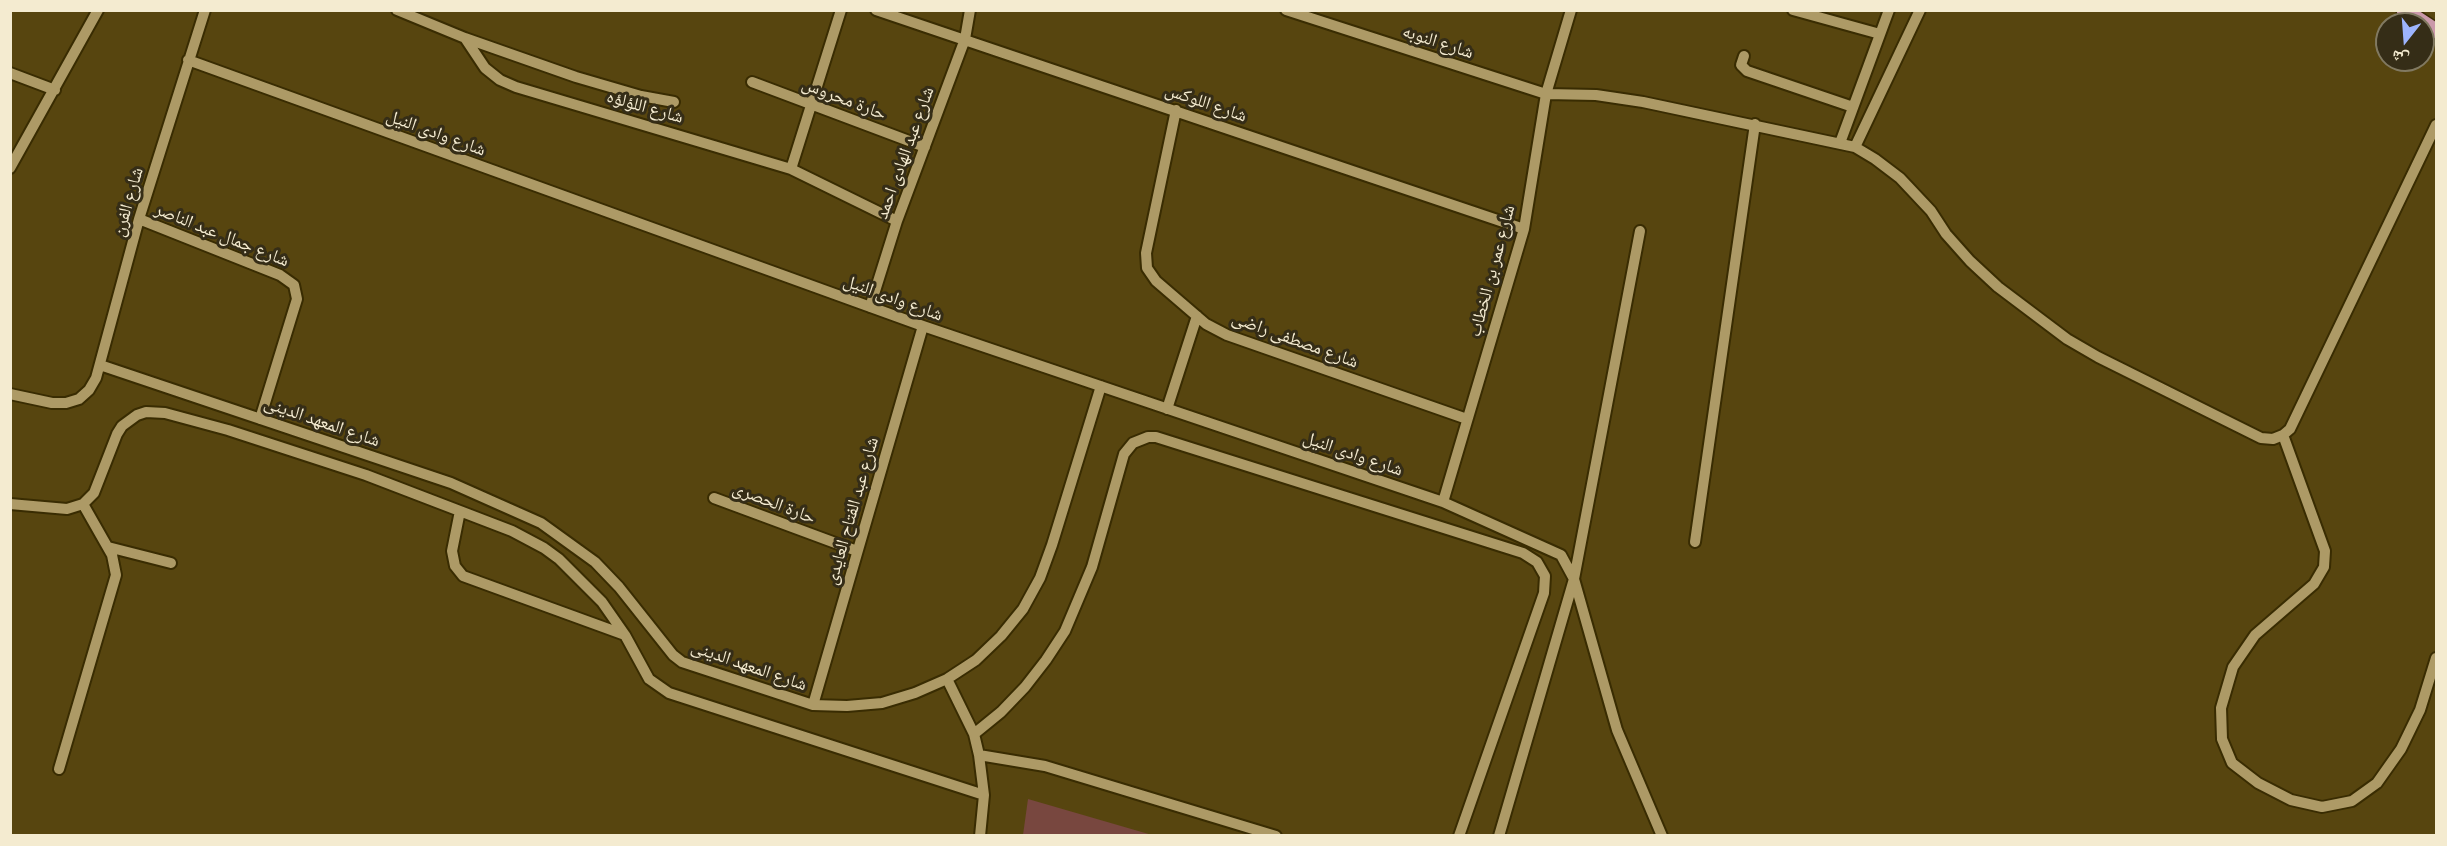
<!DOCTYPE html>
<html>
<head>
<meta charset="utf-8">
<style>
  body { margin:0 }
  #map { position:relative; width:2447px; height:846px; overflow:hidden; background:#57450f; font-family:Cabin,"Noto Naskh Arabic",sans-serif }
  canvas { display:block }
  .frame { position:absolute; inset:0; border:12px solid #f4ebd0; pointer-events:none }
  .north { position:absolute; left:2375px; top:12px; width:60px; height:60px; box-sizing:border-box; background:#352d17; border:2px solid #817961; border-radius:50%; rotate:197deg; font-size:16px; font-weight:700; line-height:24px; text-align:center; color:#f4ebd0 }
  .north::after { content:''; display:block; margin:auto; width:21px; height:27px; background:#9db4fd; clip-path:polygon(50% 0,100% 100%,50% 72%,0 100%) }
</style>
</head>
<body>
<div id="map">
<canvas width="2447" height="846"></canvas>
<div class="frame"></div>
<div class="north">ش</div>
</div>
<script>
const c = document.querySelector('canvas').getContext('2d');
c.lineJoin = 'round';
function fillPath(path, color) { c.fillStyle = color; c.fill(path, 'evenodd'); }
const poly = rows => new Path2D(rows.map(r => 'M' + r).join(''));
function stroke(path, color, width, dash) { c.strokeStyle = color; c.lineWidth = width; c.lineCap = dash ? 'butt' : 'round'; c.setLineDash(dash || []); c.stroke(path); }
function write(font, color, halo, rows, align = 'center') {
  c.font = font + ' Cabin,"Noto Naskh Arabic",sans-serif'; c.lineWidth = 6; c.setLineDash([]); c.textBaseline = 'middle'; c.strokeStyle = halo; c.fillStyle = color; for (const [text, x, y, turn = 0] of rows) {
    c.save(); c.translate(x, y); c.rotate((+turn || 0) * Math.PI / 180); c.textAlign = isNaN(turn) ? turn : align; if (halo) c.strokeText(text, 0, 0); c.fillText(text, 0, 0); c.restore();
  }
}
fillPath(poly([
  [1028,799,1152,835,1023,835]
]), '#78473f');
const minor = poly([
  [397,10,465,38,485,68,500,80,516,87,791,169,897,221],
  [876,10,1524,229],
  [1286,10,1546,94,1596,95,1643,102,1855,147,1875,159,1900,178,1931,211,1946,234,1970,261,1998,287,2067,339,2098,357,2261,438,2273,439,2283,435,2290,429,2436,125],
  [1793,10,1880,34],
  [465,38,576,77,641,96,674,102],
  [1744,56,1741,65,1747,71,1853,107],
  [188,60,923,326,1443,502,1561,555,1574,579,1499,836],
  [10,73,55,90],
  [752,82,925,147],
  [1176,110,1146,253,1147,268,1156,281,1206,324,1227,335,1467,419],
  [1840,143,1889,10],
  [1855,147,1920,10],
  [10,168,98,10],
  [791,169,841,10],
  [139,219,280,275,294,285,297,299,260,419],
  [1640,231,1574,579,1617,730,1662,836],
  [870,307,897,221,965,39,970,10],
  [100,365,451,483,541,523,595,562,619,587,673,655,682,662,813,705,847,706,882,703,915,693,947,679,976,660,1001,636,1023,609,1040,578,1052,545,1101,386],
  [10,394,52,403,66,403,79,399,89,390,96,378,139,219,205,10],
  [1167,409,1197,316],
  [2283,435,2325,551,2324,567,2314,584,2255,635,2233,667,2221,708,2222,739,2232,763,2258,783,2291,800,2322,807,2352,801,2377,783,2401,749,2420,710,2436,658],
  [714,498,857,551],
  [1443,502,1524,229,1546,94,1571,10],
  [10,504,67,509,83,504,94,493,117,434,122,426,137,415,146,412,165,413,228,430,366,475,512,531,544,548,559,559,602,602,625,635,649,679,669,693,984,795],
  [460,511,452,551,455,566,463,576,625,635],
  [1695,542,1755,124],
  [108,547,171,563],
  [947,679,974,734,979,755,984,795,980,836],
  [813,705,923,326],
  [974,734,1001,712,1025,687,1046,660,1065,631,1092,567,1124,454,1133,443,1148,437,1156,437,1523,553,1537,562,1545,576,1544,593,1459,836],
  [979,755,1045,766,1276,836],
  [59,769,116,575,112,555,83,504]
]);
const major = poly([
  [2404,10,2436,31]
]);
stroke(minor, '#392c02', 14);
stroke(major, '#392c02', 18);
stroke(minor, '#ad9a66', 10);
stroke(major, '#cb99aa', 15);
write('18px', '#f4ebd0', '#352d17', [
  ["شارع النوبه",1438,42,18],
  ["حارة محروس",844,99,21],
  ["شارع اللوكس",1206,103,19],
  ["شارع اللؤلؤه",645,107,16],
  ["شارع وادى النيل",436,133,20],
  ["شارع عبد الهادى احمد",905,153,-70],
  ["شارع الفرن",128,202,-74],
  ["شارع جمال عبد الناصر",222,235,22],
  ["شارع عمر بن الخطاب",1492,271,-75],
  ["شارع وادى النيل",893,298,20],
  ["شارع مصطفى راضى",1295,340,20],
  ["شارع المعهد الدينى",322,422,19],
  ["شارع وادى النيل",1353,454,19],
  ["حارة الحصرى",774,503,21],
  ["شارع عبد الفتاح العايدى",852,511,-74],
  ["شارع المعهد الدينى",749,666,19]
]);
</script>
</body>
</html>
